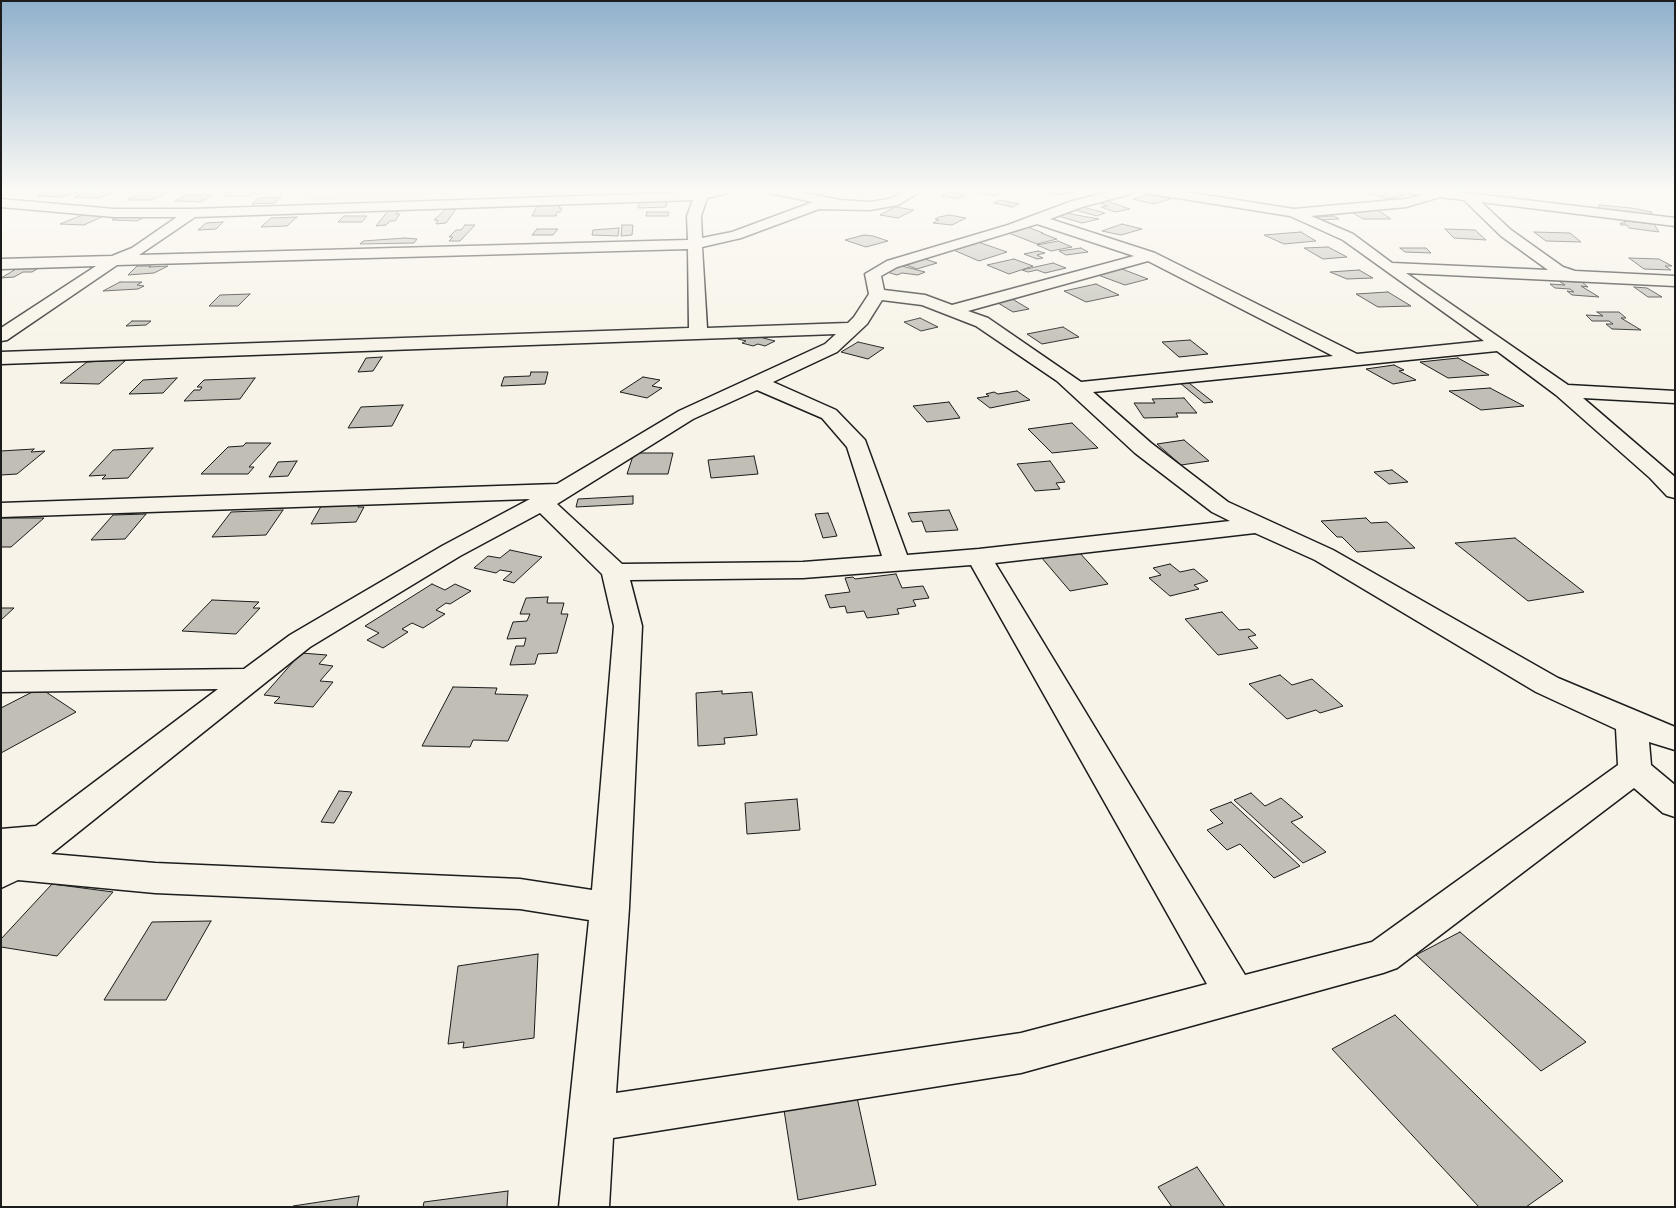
<!DOCTYPE html>
<html>
<head>
<meta charset="utf-8">
<style>
  body { margin:0 }
  #map { position:relative; width:1676px; height:1208px; overflow:hidden; background:#f7f3e8; font-family:"Playpen Sans",sans-serif }
  canvas { display:block }
  .frame { position:absolute; inset:0; border:2px solid #1c1c1c; pointer-events:none }
</style>
</head>
<body>
<div id="map">
<canvas width="1676" height="1208"></canvas>
<div class="frame"></div>
</div>
<script>
const c = document.querySelector('canvas').getContext('2d');
c.lineJoin = 'round';
function fillPath(path, color) { c.fillStyle = color; c.fill(path, 'evenodd'); }
const poly = rows => new Path2D(rows.map(r => 'M' + r).join(''));
function stroke(path, color, width, dash) { c.strokeStyle = color; c.lineWidth = width; c.lineCap = dash ? 'butt' : 'round'; c.setLineDash(dash || []); c.stroke(path); }
fillPath(poly([
  [318,190,453,190,442,195,306,201]
]), '#d7d3cb');
const building = poly([
  [56,190,82,190,63,197,38,196,56,190],
  [94,190,121,190,98,198,74,197,94,190],
  [234,190,259,190,250,196,224,196,234,190],
  [978,190,994,190,1002,191,995,196,974,191,978,190],
  [1045,190,1071,190,1076,192,1054,195,1045,190],
  [1384,190,1388,190,1407,194,1390,199,1369,194,1384,190],
  [143,192,168,192,152,200,127,200,143,192],
  [948,192,966,195,958,199,942,196,948,192],
  [1150,194,1171,199,1154,204,1133,199,1150,194],
  [186,195,213,195,200,202,175,201,186,195],
  [281,197,275,203,252,204,259,198,281,197],
  [640,200,663,200,667,201,666,207,638,208,640,200],
  [1000,200,1019,204,1012,207,994,203,1000,200],
  [1107,201,1130,209,1115,212,1101,207,1108,206,1100,203,1107,201],
  [560,205,559,208,562,208,560,212,557,212,556,216,532,216,537,206,560,205],
  [1599,205,1632,208,1652,212,1652,215,1599,208,1599,205],
  [895,207,914,210,898,218,880,215,895,207],
  [1083,207,1105,213,1097,216,1075,210,1083,207],
  [446,209,456,209,446,223,436,224,438,220,434,220,446,209],
  [1376,209,1391,219,1363,219,1348,210,1376,209],
  [399,210,396,214,400,214,395,221,390,221,386,225,376,226,388,211,399,210],
  [647,212,669,212,668,216,646,216,647,212],
  [1065,213,1099,219,1082,223,1058,216,1065,213],
  [85,214,108,214,84,225,60,224,85,214],
  [123,215,148,215,137,221,112,220,123,215],
  [949,215,966,218,952,225,933,223,939,220,935,219,939,217,949,215],
  [344,216,367,216,362,222,338,222,344,216],
  [1334,216,1339,219,1317,220,1312,217,1334,216],
  [297,217,287,226,261,227,271,218,297,217],
  [1624,221,1654,224,1659,232,1629,228,1627,225,1621,225,1620,223,1625,223,1624,221],
  [223,222,216,229,198,230,206,223,223,222],
  [1122,224,1142,229,1121,235,1102,231,1122,224],
  [465,225,475,225,460,241,449,241,453,237,449,237,456,230,461,230,465,225],
  [622,225,633,225,632,235,621,236,622,225],
  [1028,227,1043,233,1041,233,1057,239,1037,244,1006,232,1028,227],
  [619,228,618,236,592,235,593,230,619,228],
  [537,229,558,229,553,235,532,235,537,229],
  [1445,229,1475,230,1486,240,1454,238,1445,229],
  [1301,232,1316,241,1284,244,1264,235,1301,232],
  [1534,232,1570,233,1581,242,1546,241,1534,232],
  [864,235,873,236,888,241,866,247,845,240,864,235],
  [405,238,417,239,414,243,360,244,363,241,405,238],
  [1058,241,1072,247,1051,251,1037,245,1058,241],
  [978,242,1007,252,979,261,951,249,978,242],
  [1328,247,1347,257,1323,259,1304,248,1328,247],
  [1081,248,1088,252,1066,255,1059,251,1081,248],
  [1400,248,1426,248,1431,253,1405,252,1400,248],
  [1038,251,1045,253,1037,255,1043,258,1037,259,1024,254,1038,251],
  [1629,258,1659,259,1672,266,1665,266,1671,270,1644,269,1629,258],
  [925,259,937,263,917,269,906,265,925,259],
  [1014,259,1033,266,1009,274,987,265,1014,259],
  [1053,263,1066,268,1045,273,1037,270,1028,272,1022,270,1053,263],
  [21,266,42,266,32,272,23,272,14,277,1,278,21,266],
  [137,266,151,266,149,267,168,266,154,273,128,275,137,266],
  [902,266,925,272,918,275,902,273,897,275,887,272,902,266],
  [1122,269,1148,279,1125,285,1098,275,1122,269],
  [1359,270,1373,278,1347,279,1330,272,1359,270],
  [1559,281,1582,282,1588,287,1581,286,1599,297,1572,295,1567,291,1574,292,1570,289,1555,288,1550,284,1565,285,1559,281],
  [120,282,142,282,137,285,144,286,138,289,103,291,120,282],
  [1096,284,1119,295,1086,302,1064,291,1096,284],
  [1634,287,1647,288,1662,297,1648,297,1634,287],
  [1388,292,1411,306,1378,307,1356,294,1388,292],
  [250,294,238,306,209,306,220,295,250,294],
  [1009,297,1029,309,1013,312,993,300,1009,297],
  [1597,312,1619,312,1626,318,1621,318,1641,330,1612,329,1606,324,1613,324,1609,321,1592,321,1586,315,1603,316,1597,312],
  [920,318,938,327,921,331,904,322,920,318],
  [132,321,151,321,146,325,126,326,132,321],
  [1063,327,1079,337,1042,344,1027,334,1063,327],
  [748,334,775,341,765,346,758,344,753,346,742,343,746,341,738,339,748,334],
  [1190,340,1208,354,1179,357,1162,342,1190,340],
  [858,342,884,348,868,359,841,352,858,342],
  [382,357,373,371,358,372,366,358,382,357],
  [1458,358,1489,375,1448,378,1420,362,1458,358],
  [118,360,125,361,99,384,60,383,87,362,118,360],
  [1394,365,1404,370,1399,371,1416,380,1393,384,1366,369,1394,365],
  [531,372,548,372,545,384,501,386,504,377,530,376,531,372],
  [643,377,660,380,652,386,662,388,647,398,620,392,643,377],
  [177,378,163,393,129,394,143,380,177,378],
  [255,378,240,399,184,401,194,390,200,390,202,387,197,387,204,380,255,378],
  [1180,383,1189,383,1213,402,1204,403,1180,383],
  [1490,388,1524,406,1481,410,1449,391,1490,388],
  [1017,391,1030,400,990,408,977,398,989,396,986,394,994,392,998,394,1017,391],
  [1184,398,1197,413,1176,413,1178,417,1144,418,1134,403,1155,403,1152,399,1184,398],
  [949,402,960,418,927,422,913,406,949,402],
  [403,405,392,426,348,428,361,407,403,405],
  [1072,423,1098,448,1052,453,1028,429,1072,423],
  [1184,440,1209,461,1181,465,1157,444,1184,440],
  [246,443,271,443,249,467,254,467,248,474,201,474,228,447,243,446,246,443],
  [153,448,128,478,102,479,106,475,89,476,113,450,153,448],
  [34,449,31,452,45,451,17,474,1,475,1,451,34,449],
  [634,453,673,453,668,474,627,474,634,453],
  [754,456,758,474,711,478,708,460,754,456],
  [297,461,288,476,269,477,278,462,297,461],
  [1050,461,1065,482,1056,483,1060,489,1035,491,1017,464,1050,461],
  [1392,470,1408,482,1389,484,1374,472,1392,470],
  [633,496,633,504,576,507,578,499,633,496],
  [362,499,358,507,364,507,356,522,311,524,324,501,362,499],
  [283,510,266,535,212,537,231,512,283,510],
  [949,510,958,530,926,532,922,521,912,522,908,513,949,510],
  [828,513,837,536,823,538,815,514,828,513],
  [146,514,125,539,91,540,113,515,146,514],
  [1,518,44,518,11,547,1,547,1,518],
  [1366,518,1371,523,1387,522,1415,548,1357,552,1342,537,1337,537,1321,521,1366,518],
  [1515,538,1584,592,1528,601,1455,543,1515,538],
  [510,550,542,557,514,583,503,580,512,572,500,570,496,573,474,568,488,556,500,558,510,550],
  [1078,551,1108,584,1070,591,1041,557,1078,551],
  [1170,564,1180,572,1194,569,1208,581,1194,585,1199,589,1170,596,1149,578,1161,575,1153,568,1170,564],
  [896,574,902,588,923,586,929,598,913,600,916,606,897,609,899,614,867,618,864,611,847,613,845,606,830,608,825,595,850,592,845,578,853,577,855,579,896,574],
  [432,584,445,590,455,584,471,591,450,604,446,603,436,610,445,614,423,628,412,623,402,629,408,632,383,648,367,640,379,633,365,626,432,584],
  [548,597,547,603,564,603,561,614,568,614,557,653,538,654,535,664,510,665,516,646,524,646,526,638,507,639,513,622,527,621,530,614,520,614,526,598,548,597],
  [212,600,259,602,253,608,260,608,236,634,182,631,212,600],
  [1,608,14,608,1,620,1,608],
  [1222,612,1239,630,1249,629,1256,635,1248,637,1258,648,1218,655,1185,619,1222,612],
  [301,653,327,655,319,664,333,666,320,681,333,682,313,707,274,703,280,697,264,695,301,653],
  [1280,675,1292,685,1312,679,1343,706,1320,713,1316,710,1287,719,1249,684,1280,675],
  [453,687,497,688,495,694,528,695,508,741,473,740,470,747,422,746,453,687],
  [40,688,76,712,1,753,1,708,40,688],
  [722,691,722,694,752,692,757,735,724,738,725,744,698,746,696,693,722,691],
  [339,791,352,792,334,823,321,822,339,791],
  [1251,793,1265,806,1281,798,1303,817,1291,822,1326,852,1303,863,1234,800,1251,793],
  [797,799,800,830,747,834,745,803,797,799],
  [1231,802,1300,866,1274,878,1240,844,1227,850,1207,830,1223,823,1210,810,1231,802],
  [52,884,113,892,57,956,1,947,1,939,52,884],
  [211,921,166,1000,104,1000,152,922,211,921],
  [1460,932,1586,1042,1541,1071,1416,955,1460,932],
  [538,954,534,1038,463,1048,464,1042,448,1044,458,966,538,954],
  [1395,1015,1563,1181,1526,1207,1479,1207,1332,1049,1395,1015],
  [853,1079,876,1185,798,1200,784,1110,853,1079],
  [1197,1167,1225,1207,1172,1207,1158,1187,1197,1167],
  [508,1191,507,1207,423,1207,424,1202,508,1191],
  [359,1196,357,1207,293,1207,293,1206,359,1196]
]);
fillPath(building, '#c0beb5');
stroke(building, '#1c1c1c', 1);
const minor = poly([
  [710,190,730,190,728,193,707,198,701,216,702,238,732,232,813,202,769,193,767,190,790,190,840,200,870,202,889,199,908,190,923,190,898,205,870,210,819,209,741,238,702,247,707,328,848,323,854,317,869,294,865,274,887,261,1008,225,1072,201,1117,190,1136,190,1134,193,1082,207,1050,219,1155,253,1357,354,1484,341,1343,240,1290,216,1152,194,1146,190,1173,190,1294,209,1405,199,1421,195,1410,193,1408,190,1442,190,1675,218,1675,226,1481,202,1511,230,1563,267,1575,271,1675,276,1675,286,1406,273,1568,385,1675,391,1675,403,1583,398,1675,477,1675,498,1667,496,1650,478,1556,395,1497,351,1093,392,1151,443,1228,502,1333,550,1558,678,1675,727,1675,750,1649,742,1651,765,1675,785,1675,817,1663,813,1634,788,1397,968,1383,973,1021,1073,613,1138,609,1207,559,1207,589,920,520,909,155,893,18,880,1,888,1,829,36,826,218,689,1,692,1,672,244,669,290,635,442,546,530,499,1,517,1,503,557,484,679,411,825,344,836,334,1,364,1,352,689,328,688,249,117,265,7,340,1,341,1,328,96,266,1,269,1,259,112,256,132,248,177,217,114,217,1,207,1,199,114,209,192,209,701,192,710,190],
  [1440,197,1464,200,1501,236,1548,270,1392,263,1353,234,1311,216,1406,207,1440,197],
  [693,200,687,216,688,240,139,255,195,217,693,200],
  [1037,224,1134,256,952,305,925,295,884,290,881,276,897,267,1037,224],
  [1148,261,1333,356,1081,382,988,318,968,311,1148,261],
  [882,300,922,305,976,326,1057,381,1135,453,1212,512,1230,521,979,549,907,555,865,440,836,410,773,382,837,352,867,324,882,300],
  [757,390,822,418,847,447,882,556,803,562,622,564,557,504,693,419,757,390],
  [540,513,602,574,614,626,592,890,520,879,155,863,51,854,310,647,460,556,540,513],
  [1255,533,1315,560,1536,692,1616,729,1618,765,1372,942,1245,975,995,563,1255,533],
  [971,565,1207,984,1021,1033,616,1093,629,908,642,626,630,580,803,578,971,565]
]);
stroke(minor, '#1c1c1c', 3);
fillPath(minor, '#f7f3e8');
const sky = c.createLinearGradient(0, 0, 0, 359);
sky.addColorStop(0, '#90b0cc');
sky.addColorStop(0.53, '#fbfaf5');
sky.addColorStop(1, '#fbfaf500');
c.fillStyle = sky;
c.fillRect(0, 0, 1676, 359);
</script>
</body>
</html>
